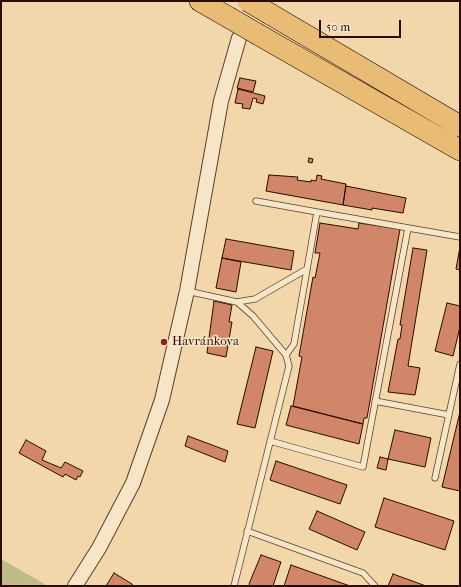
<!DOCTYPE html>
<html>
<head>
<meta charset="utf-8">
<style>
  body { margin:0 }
  #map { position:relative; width:461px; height:587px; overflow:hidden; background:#f2d7ab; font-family:"IM FELL French Canon",serif }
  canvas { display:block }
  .frame { position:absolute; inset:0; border:2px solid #2a0b00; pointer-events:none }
  .scale { position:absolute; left:319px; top:20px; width:82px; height:18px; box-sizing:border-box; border:2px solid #2a0b00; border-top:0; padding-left:5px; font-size:12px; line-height:14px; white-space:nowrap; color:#2a0b00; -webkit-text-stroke:3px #f7e5c8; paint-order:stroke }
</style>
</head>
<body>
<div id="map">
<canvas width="461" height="587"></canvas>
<div class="frame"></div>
<div class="scale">50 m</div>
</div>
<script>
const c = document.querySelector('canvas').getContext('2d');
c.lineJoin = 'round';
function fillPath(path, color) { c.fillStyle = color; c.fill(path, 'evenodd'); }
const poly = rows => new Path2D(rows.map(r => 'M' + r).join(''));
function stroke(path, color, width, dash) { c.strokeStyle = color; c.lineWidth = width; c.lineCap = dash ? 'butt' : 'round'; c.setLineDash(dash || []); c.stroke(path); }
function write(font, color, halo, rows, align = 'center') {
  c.font = font + ' "IM FELL French Canon",serif'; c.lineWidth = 3; c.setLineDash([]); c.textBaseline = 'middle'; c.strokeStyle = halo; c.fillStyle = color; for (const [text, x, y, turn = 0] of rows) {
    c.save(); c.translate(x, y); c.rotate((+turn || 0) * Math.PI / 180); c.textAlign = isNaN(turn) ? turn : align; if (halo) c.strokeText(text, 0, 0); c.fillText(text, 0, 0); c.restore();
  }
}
fillPath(poly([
  [1,559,48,586,1,586]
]), '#bebd87');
const building = poly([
  [240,78,256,81,253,92,237,88,240,78],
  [238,89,265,96,263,104,256,102,257,99,253,98,250,109,242,108,243,104,235,103,238,89],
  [309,158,313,159,312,163,308,162,309,158],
  [269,175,298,177,297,180,311,182,311,180,316,181,317,175,322,176,321,179,346,184,343,205,266,191,269,175],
  [346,186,406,198,403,213,372,208,372,210,343,205,346,186],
  [320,223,358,229,359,223,400,229,367,418,364,418,363,424,293,406,302,357,299,356,313,277,315,278,320,253,315,253,320,223],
  [226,239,294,251,291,270,222,258,226,239],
  [460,247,460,270,456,269,460,247],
  [413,248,427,250,408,366,420,368,415,395,388,392,398,339,400,339,402,325,400,325,413,248],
  [222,258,241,262,236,292,216,288,222,258],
  [214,301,232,305,229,322,232,322,226,357,207,353,214,301],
  [447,303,460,306,460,327,453,356,435,351,447,303],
  [256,347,273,351,255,428,237,424,256,347],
  [291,406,363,424,359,444,286,425,291,406],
  [460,412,460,491,442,487,460,412],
  [395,430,431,438,425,467,388,459,395,430],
  [188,436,228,451,225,462,185,446,188,436],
  [26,440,46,451,42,460,61,468,65,462,83,471,80,477,78,476,76,480,65,474,63,477,19,453,26,440],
  [380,457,388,459,386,470,377,468,380,457],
  [276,461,347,485,340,504,270,480,276,461],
  [384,498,454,521,445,550,375,527,384,498],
  [317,511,365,532,357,550,309,529,317,511],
  [261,555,281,562,273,586,250,586,249,584,261,555],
  [291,565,350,586,284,586,291,565],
  [114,573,132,584,133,586,106,586,114,573],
  [393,574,426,586,388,586,393,574]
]);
fillPath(building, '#d1866a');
stroke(building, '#2a0b00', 1);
const service = poly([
  [256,201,317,212],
  [187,291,237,302,253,316,286,355,289,366,234,586],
  [237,302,255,299,307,269],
  [286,355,294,344,317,212,460,237],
  [375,401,449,415],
  [270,441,363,467,408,228],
  [435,478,460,364],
  [247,531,363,573,375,586]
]);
const tertiary = poly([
  [75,586,99,548,133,483,162,400,187,291,221,101,239,38]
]);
const motorway = poly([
  [200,1,228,17],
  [270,14,460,126],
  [259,35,460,150]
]);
stroke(service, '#5c3e2b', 7);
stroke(tertiary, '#5c3e2b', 16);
stroke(motorway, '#2a0b00', 22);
stroke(service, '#f7e5c8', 5.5);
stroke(tertiary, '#f7e5c8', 14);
stroke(motorway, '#e9bc76', 21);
const motorwayBridge = poly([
  [248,1,270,14],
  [228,17,259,35]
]);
stroke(motorwayBridge, '#2a0b00', 22, []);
stroke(motorwayBridge, '#e9bc76', 21);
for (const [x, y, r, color] of [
  [164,342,4,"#8f2418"]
]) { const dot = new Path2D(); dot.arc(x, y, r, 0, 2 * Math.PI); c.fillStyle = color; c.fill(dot); stroke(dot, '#f7e5c8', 1.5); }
write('13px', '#2a0b00', '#f7e5c8', [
  ["Havránkova",172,342]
], 'left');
</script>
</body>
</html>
